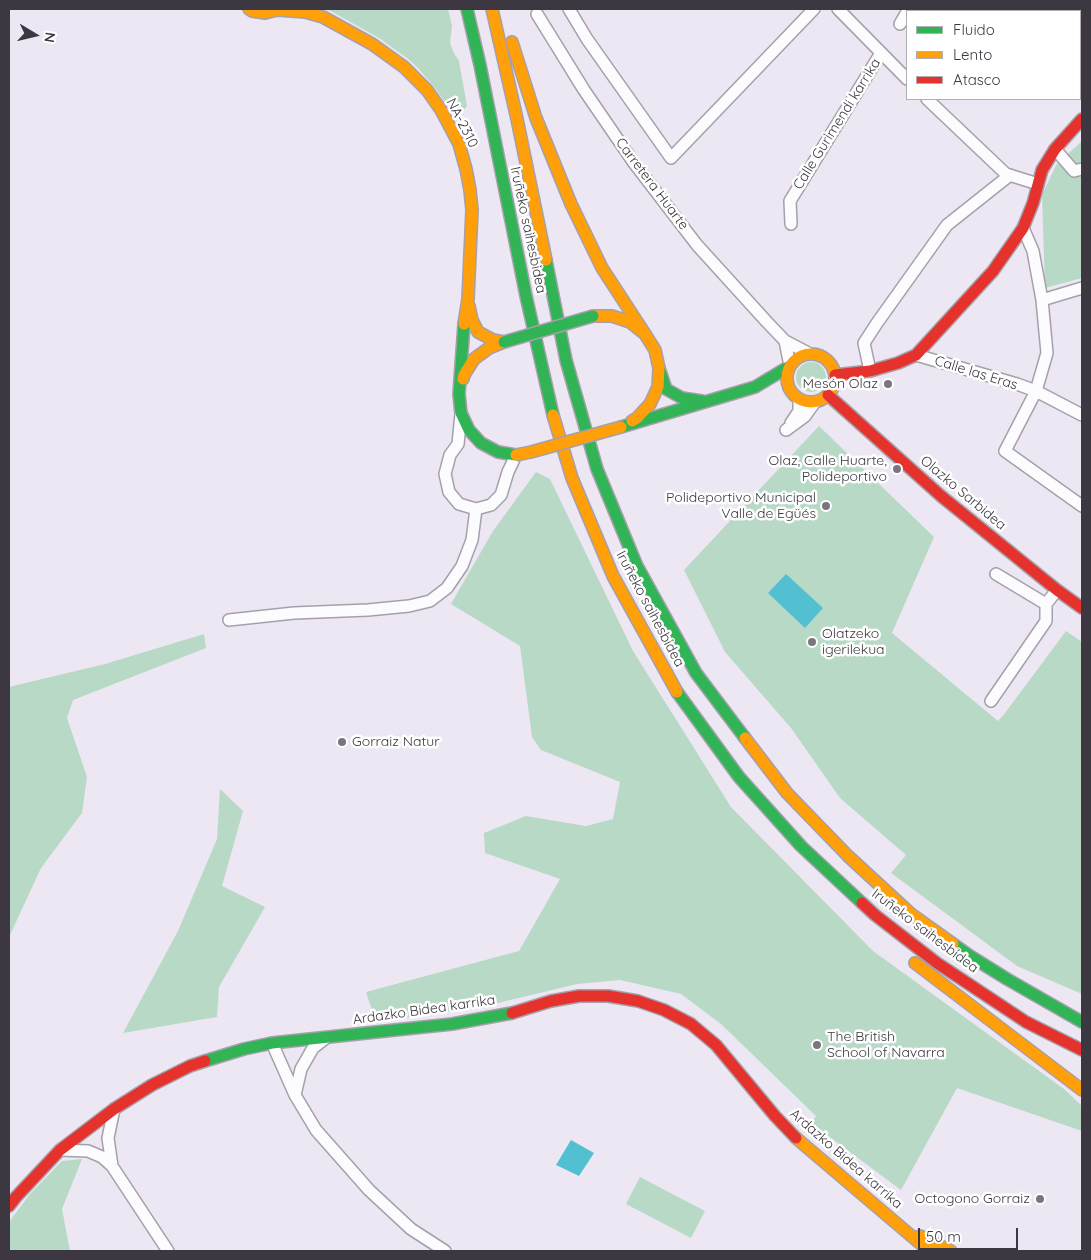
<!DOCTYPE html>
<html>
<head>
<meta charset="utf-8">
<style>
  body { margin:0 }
  #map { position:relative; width:1091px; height:1260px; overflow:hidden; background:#ede7f4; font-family:Quicksand,sans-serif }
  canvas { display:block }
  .frame { position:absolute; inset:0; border:10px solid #3c3740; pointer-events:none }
  .legend { position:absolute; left:906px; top:10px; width:175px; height:90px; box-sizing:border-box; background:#fff; border:1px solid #b1afb3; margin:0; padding:6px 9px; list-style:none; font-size:15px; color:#3c3740 }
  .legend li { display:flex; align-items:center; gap:10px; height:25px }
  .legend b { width:25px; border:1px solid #b1afb3 }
  .north { position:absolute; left:10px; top:10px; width:50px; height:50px; -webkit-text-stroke:4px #fff; paint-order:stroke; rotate:99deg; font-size:14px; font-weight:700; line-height:20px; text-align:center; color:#3c3740 }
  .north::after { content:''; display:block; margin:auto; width:18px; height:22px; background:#3c3740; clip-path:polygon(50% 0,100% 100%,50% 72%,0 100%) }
  .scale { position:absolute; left:918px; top:1228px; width:100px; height:22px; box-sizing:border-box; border:2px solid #3c3740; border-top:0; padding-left:6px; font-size:15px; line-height:18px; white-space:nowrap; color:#3c3740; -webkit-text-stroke:4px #fff; paint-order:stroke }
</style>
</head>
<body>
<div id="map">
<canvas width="1091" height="1260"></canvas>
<div class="frame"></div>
<ul class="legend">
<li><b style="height:6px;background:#30b455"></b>Fluido</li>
<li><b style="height:6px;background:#ff9f0a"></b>Lento</li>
<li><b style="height:6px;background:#e5322d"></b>Atasco</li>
</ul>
<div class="north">N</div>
<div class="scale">50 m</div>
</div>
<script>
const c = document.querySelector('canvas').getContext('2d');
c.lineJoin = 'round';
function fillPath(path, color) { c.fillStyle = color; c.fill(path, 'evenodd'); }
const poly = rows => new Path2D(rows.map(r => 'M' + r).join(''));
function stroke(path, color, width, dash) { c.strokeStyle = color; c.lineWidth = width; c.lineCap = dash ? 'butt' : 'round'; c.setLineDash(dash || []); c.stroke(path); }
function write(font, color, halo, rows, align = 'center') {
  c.font = font + ' Quicksand,sans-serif'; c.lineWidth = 5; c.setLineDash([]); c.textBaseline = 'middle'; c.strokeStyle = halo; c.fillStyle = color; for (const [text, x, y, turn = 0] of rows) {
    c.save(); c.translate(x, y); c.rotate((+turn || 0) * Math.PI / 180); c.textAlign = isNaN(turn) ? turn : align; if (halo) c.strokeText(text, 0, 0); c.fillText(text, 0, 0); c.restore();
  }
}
fillPath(poly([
  [327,9,448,9,452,26,450,43,454,53,459,61,467,106,460,115,456,118,435,88,417,67,407,58,379,38],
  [1082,141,1082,278,1045,288,1042,195,1056,165],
  '796 377a15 15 0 1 1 30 0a15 15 0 1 1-30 0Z',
  [819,426,934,537,892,633,998,721,1005,713,1066,631,1082,642,1082,994,1017,966,891,873,906,855,840,798,791,728,725,652,684,570],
  [536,472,550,479,633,651,731,807,873,951,1064,1089,1082,1106,1082,1131,957,1088,901,1190,811,1123,816,1116,721,1024,681,994,620,980,577,984,477,1008,376,1022,366,992,519,951,560,879,485,853,484,833,526,816,586,826,613,819,620,782,541,750,532,737,520,646,451,604,493,531],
  [204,634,206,648,73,700,67,718,87,777,82,813,41,868,9,937,9,687,105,664],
  [220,789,243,811,222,886,265,907,219,987,217,1017,123,1033,178,931,217,839],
  [82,1159,62,1209,70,1251,9,1251,9,1222,30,1194,62,1161],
  [640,1177,705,1211,691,1238,626,1204]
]), '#b8d9c6');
fillPath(poly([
  [786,574,823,608,805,628,768,593],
  [571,1140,594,1153,579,1176,556,1165]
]), '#53c0d1');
const street = poly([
  [569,9,587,39,671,158,814,9],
  [838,9,907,79],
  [1068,9,1069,11],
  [537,14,584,90,634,163,697,245,766,321,785,341,808,353],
  [900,24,907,12],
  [927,99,1006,174,1038,184],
  [1055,149,1074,171,1082,169],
  [791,224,790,201,881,53],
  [1023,228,1033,251,1042,300,1047,353,1036,391,1082,415],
  [1042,300,1082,288],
  [785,341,790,366],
  [916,355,1017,384,1036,391,1005,451,1082,506],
  [870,371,864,343,877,323,947,225,1010,175],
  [461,414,458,444,450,455,445,474,449,492,459,504,476,509,491,505,501,495,508,472,516,455],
  [791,423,799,411,799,399],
  [786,430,805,416,815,402],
  [996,574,1046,604],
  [229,620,294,613,368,610,409,606,430,601,447,588,462,566,472,540,476,509],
  [991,701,1046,621,1046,604,1057,590],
  [272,1043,295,1095,316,1130,369,1190,411,1229,445,1251],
  [295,1095,301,1069,313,1048,326,1038],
  [60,1150,88,1151,102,1157,112,1166,168,1251],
  [112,1166,108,1138,114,1109]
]);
const fast = poly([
  [467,9,480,65,526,296,553,415],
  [546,260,566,360,597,469,637,566,696,673,745,738],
  [464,324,459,394,461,413,469,430,481,443,498,452,516,455],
  [660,371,666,389,682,398,702,401],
  [621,427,755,387,790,366],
  [677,692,739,777,801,846,862,903],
  [953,944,970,956,1007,979,1082,1022],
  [205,1061,244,1049,272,1043,452,1024,512,1013]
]);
const slow = poly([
  [249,9,252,11,265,13,281,9],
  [492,9,517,119,546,260],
  [278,10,305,12,323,17,372,44,404,67,427,90,441,110,459,144,466,169,470,190,472,210,468,299,464,324],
  [512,42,536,118,571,204,602,268,645,334],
  [469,306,472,320,478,332,493,340,504,342],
  [593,316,612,316,630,322,645,334,655,350,659,368,658,387,650,404,637,418,632,421],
  '787 378a24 24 0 1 1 48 0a24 24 0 1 1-48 0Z',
  [463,379,464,375,474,359,489,348,504,342],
  [553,415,572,478,613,576,677,692],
  [745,738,787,793,848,856,911,914,953,944],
  [915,963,1082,1090],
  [796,1138,929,1251],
  [920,1236,951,1251]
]);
const jam = poly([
  [835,375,870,371,898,363,916,355,993,271,1023,228,1033,203,1042,170,1055,149,1082,119],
  [828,395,941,496,1057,590,1082,608],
  [862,903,875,915,937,963,1026,1022,1082,1050],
  [512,1013,551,1001,579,996,608,996,638,1001,664,1010,691,1024,716,1045,775,1116,796,1138],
  [9,1206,16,1197,60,1150,114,1109,152,1085,190,1066,205,1061]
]);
stroke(street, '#a5a0aa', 14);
stroke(fast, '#a5a0aa', 14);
stroke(slow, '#a5a0aa', 14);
stroke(jam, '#a5a0aa', 14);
stroke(street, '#fcfbfd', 11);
stroke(fast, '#30b455', 11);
stroke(slow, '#ff9f0a', 11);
stroke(jam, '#e5322d', 11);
const fastBridge = poly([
  [504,342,593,316]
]);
const slowBridge = poly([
  [516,455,531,452,621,427]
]);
stroke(fastBridge, '#a5a0aa', 14, []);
stroke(slowBridge, '#a5a0aa', 14, []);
stroke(fastBridge, '#30b455', 11);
stroke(slowBridge, '#ff9f0a', 11);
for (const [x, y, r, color] of [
  [888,384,5,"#7a757f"],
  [897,469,5,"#7a757f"],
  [826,506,5,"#7a757f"],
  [812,642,5,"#7a757f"],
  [342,742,5,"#7a757f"],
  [817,1045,5,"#7a757f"],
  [1040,1199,5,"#7a757f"]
]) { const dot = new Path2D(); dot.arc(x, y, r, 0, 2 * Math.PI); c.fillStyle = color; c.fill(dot); stroke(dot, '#fff', 2); }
write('14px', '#3c3740', '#fff', [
  ["NA-2310",462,123,63],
  ["Calle Gurimendi karrika",837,124,-58],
  ["Carretera Huarte",652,184,53],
  ["Iruñeko saihesbidea",528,230,78],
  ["Calle las Eras",976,373,17],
  ["Olazko Sarbidea",963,493,40],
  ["Iruñeko saihesbidea",650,609,62],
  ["Iruñeko saihesbidea",925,931,37],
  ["Ardazko Bidea karrika",424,1010,-8],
  ["Ardazko Bidea karrika",846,1159,41]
]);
write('14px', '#3c3740', '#fff', [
  ["Mesón Olaz",878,384],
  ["Olaz, Calle Huarte,",887,461],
  ["Polideportivo",887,477],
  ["Polideportivo Municipal",816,498],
  ["Valle de Egüés",816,514],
  ["Olatzeko",822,634,"left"],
  ["igerilekua",822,650,"left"],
  ["Gorraiz Natur",352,742,"left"],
  ["The British",827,1037,"left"],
  ["School of Navarra",827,1053,"left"],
  ["Octogono Gorraiz",1030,1199]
], 'right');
</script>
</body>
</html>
